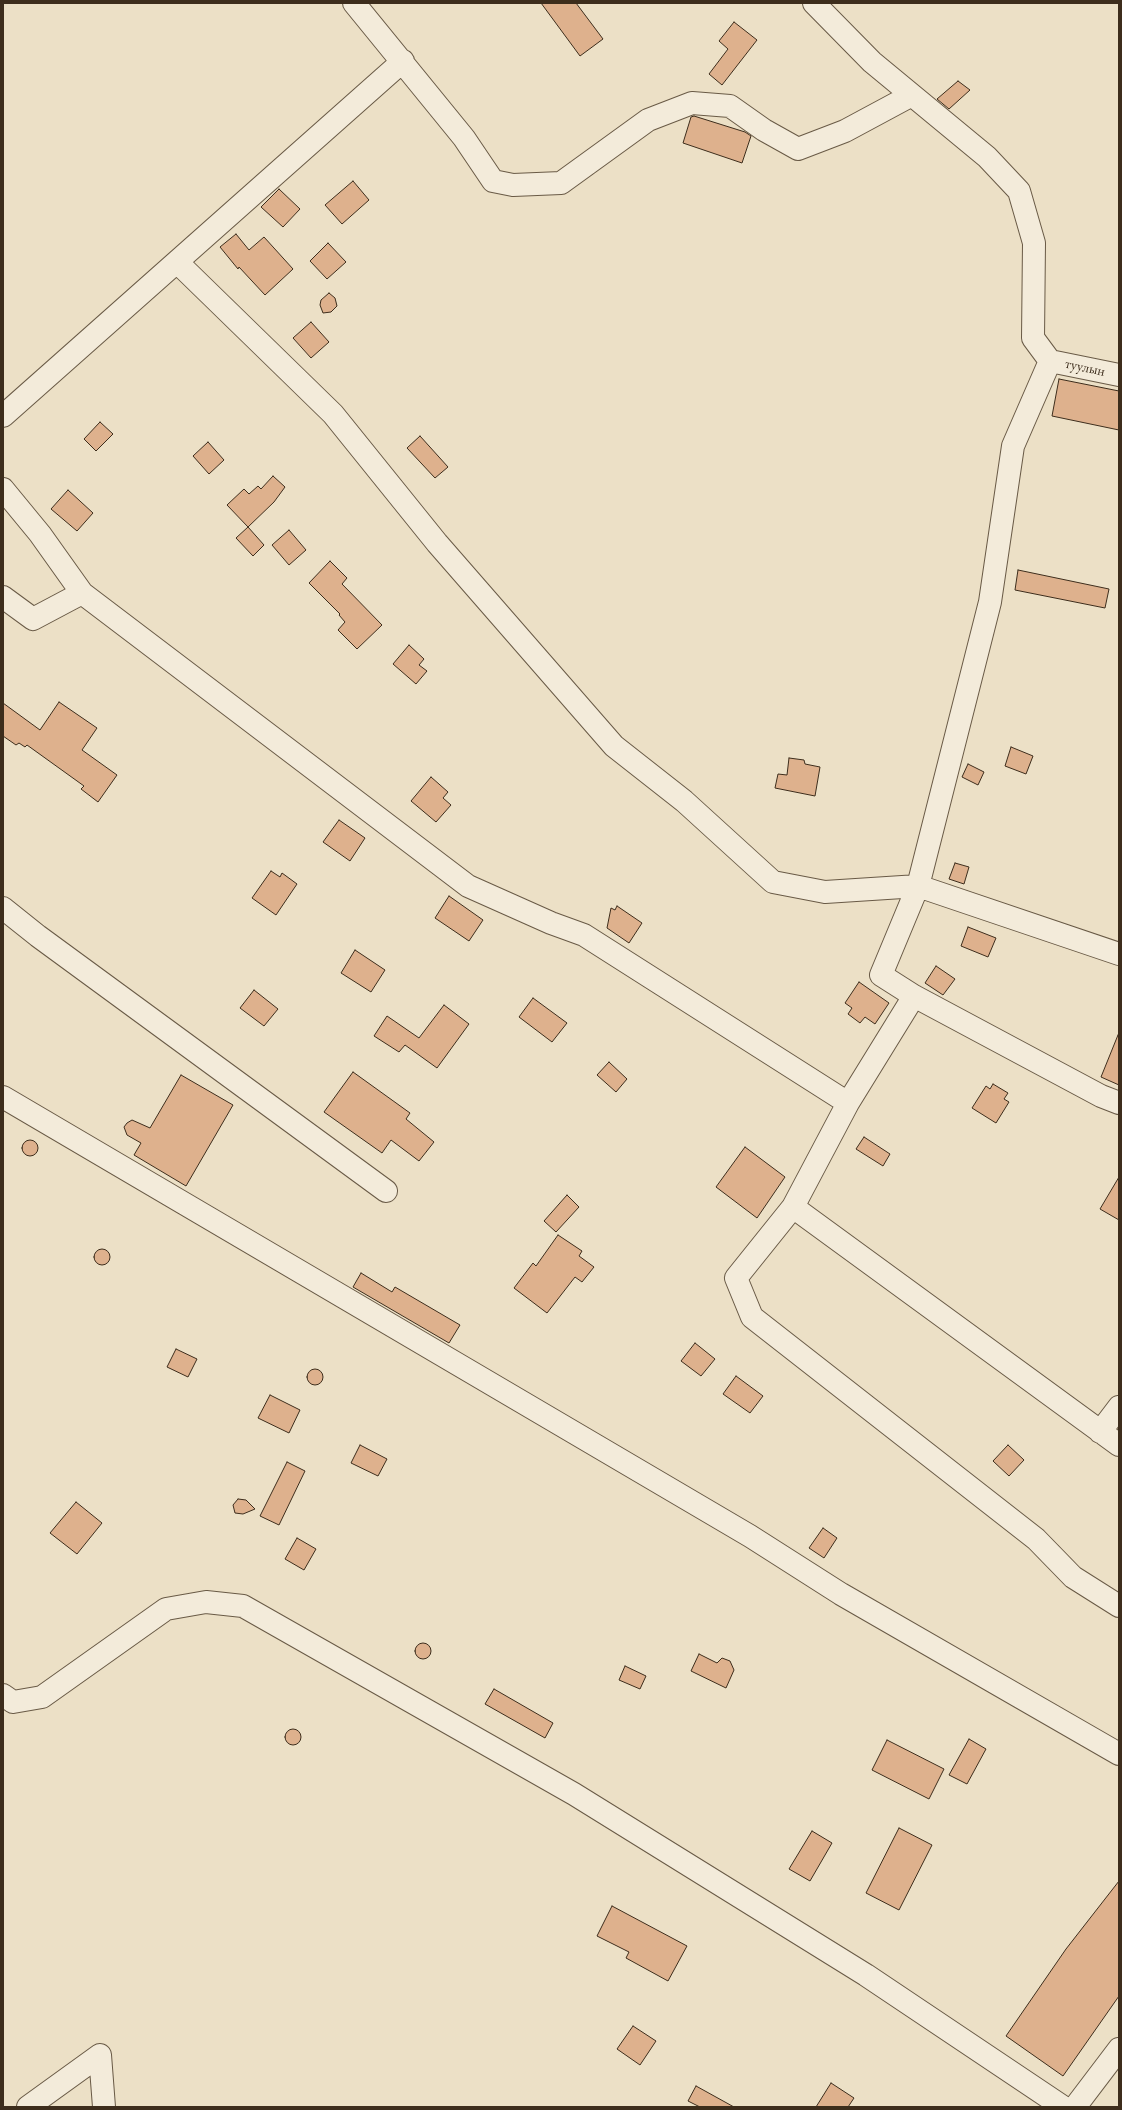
<!DOCTYPE html>
<html>
<head>
<meta charset="utf-8">
<style>
  body { margin:0 }
  #map { position:relative; width:1122px; height:2110px; overflow:hidden; background:#ece0c6; font-family:"EB Garamond",serif }
  canvas { display:block }
  .frame { position:absolute; inset:0; border:4px solid #3d2d1c; pointer-events:none }
</style>
</head>
<body>
<div id="map">
<canvas width="1122" height="2110"></canvas>
<div class="frame"></div>
</div>
<script>
const c = document.querySelector('canvas').getContext('2d');
c.lineJoin = 'round';
function fillPath(path, color) { c.fillStyle = color; c.fill(path, 'evenodd'); }
const poly = rows => new Path2D(rows.map(r => 'M' + r).join(''));
function stroke(path, color, width, dash) { c.strokeStyle = color; c.lineWidth = width; c.lineCap = dash ? 'butt' : 'round'; c.setLineDash(dash || []); c.stroke(path); }
function write(font, color, halo, rows, align = 'center') {
  c.font = font + ' "EB Garamond",serif'; c.lineWidth = 3; c.setLineDash([]); c.textBaseline = 'middle'; c.strokeStyle = halo; c.fillStyle = color; for (const [text, x, y, turn = 0] of rows) {
    c.save(); c.translate(x, y); c.rotate((+turn || 0) * Math.PI / 180); c.textAlign = isNaN(turn) ? turn : align; if (halo) c.strokeText(text, 0, 0); c.fillText(text, 0, 0); c.restore();
  }
}
const building = poly([
  [541,3,576,3,603,39,580,56,541,3],
  [734,22,757,40,722,85,709,74,728,49,719,41,734,22],
  [958,81,970,90,949,109,937,99,958,81],
  [694,116,745,132,751,136,742,163,683,143,691,117,694,116],
  [353,181,369,200,342,224,325,205,353,181],
  [279,189,300,209,283,227,261,207,279,189],
  [236,234,249,250,264,237,293,269,265,295,239,267,238,269,220,247,236,234],
  [328,243,346,262,327,279,310,261,328,243],
  [329,293,335,298,337,306,331,312,323,313,320,305,321,300,329,293],
  [311,322,329,342,311,358,293,338,311,322],
  [1059,379,1119,391,1119,430,1052,416,1059,379],
  [100,422,113,434,96,451,84,439,100,422],
  [420,436,448,467,435,478,407,448,420,436],
  [208,442,224,460,209,474,193,456,208,442],
  [273,476,285,487,274,502,248,527,227,505,244,489,249,494,258,486,261,489,273,476],
  [68,490,93,513,77,531,51,509,68,490],
  [248,527,264,545,253,556,236,538,248,527],
  [289,530,306,550,289,565,272,545,289,530],
  [330,561,347,578,342,584,382,625,357,649,338,630,345,622,339,615,340,614,309,583,330,561],
  [1018,570,1109,589,1105,608,1015,590,1018,570],
  [409,645,424,659,419,665,427,671,416,684,393,664,409,645],
  [59,702,97,728,82,750,117,775,98,802,81,789,84,786,27,745,25,747,19,743,16,745,3,736,3,703,40,730,59,702],
  [1011,747,1033,756,1026,774,1005,766,1011,747],
  [789,758,804,760,805,764,820,767,815,796,775,788,778,774,787,775,789,758],
  [968,764,984,772,978,785,962,777,968,764],
  [431,777,448,792,443,798,451,805,436,822,411,801,431,777],
  [339,820,365,838,350,861,323,842,339,820],
  [955,863,969,867,964,884,949,879,955,863],
  [271,871,280,877,282,873,297,884,276,915,252,898,271,871],
  [449,896,483,920,469,941,435,918,449,896],
  [617,906,642,923,629,943,607,928,611,908,615,910,617,906],
  [968,927,996,938,988,957,961,946,968,927],
  [355,950,385,970,371,992,341,973,355,950],
  [936,966,955,979,943,995,925,983,936,966],
  [859,982,889,1003,875,1024,865,1017,860,1023,848,1014,852,1008,845,1003,859,982],
  [254,990,278,1009,264,1026,240,1008,254,990],
  [533,998,567,1023,552,1042,519,1017,533,998],
  [444,1005,469,1024,437,1068,405,1045,399,1052,374,1036,387,1016,419,1038,444,1005],
  [1118,1035,1119,1035,1119,1085,1101,1077,1118,1035],
  [609,1062,627,1079,616,1092,597,1075,609,1062],
  [353,1072,410,1113,406,1119,434,1142,419,1161,391,1140,382,1153,324,1112,353,1072],
  [181,1075,233,1105,186,1186,134,1155,141,1143,127,1135,124,1127,127,1123,132,1120,150,1128,181,1075],
  [993,1084,1008,1093,1004,1099,1009,1102,996,1123,972,1108,986,1086,990,1089,993,1084],
  [864,1137,890,1154,883,1166,856,1149,864,1137],
  '22 1148a8 8 0 1 1 16 0a8 8 0 1 1-16 0Z',
  [745,1147,785,1177,757,1218,716,1187,745,1147],
  [1119,1177,1119,1220,1100,1209,1119,1177],
  [567,1195,579,1207,556,1232,544,1221,567,1195],
  [558,1235,582,1251,579,1256,594,1267,582,1282,575,1277,547,1313,514,1288,533,1263,536,1266,558,1235],
  '94 1257a8 8 0 1 1 16 0a8 8 0 1 1-16 0Z',
  [361,1273,392,1292,395,1287,460,1325,449,1343,353,1287,361,1273],
  [695,1343,715,1359,701,1376,681,1361,695,1343],
  [176,1349,197,1359,188,1377,167,1367,176,1349],
  '307 1377a8 8 0 1 1 16 0a8 8 0 1 1-16 0Z',
  [736,1376,763,1396,750,1413,723,1394,736,1376],
  [270,1395,300,1410,289,1433,258,1418,270,1395],
  [360,1445,387,1459,378,1476,351,1463,360,1445],
  [1008,1445,1024,1460,1009,1476,993,1461,1008,1445],
  [287,1462,305,1471,279,1525,260,1516,287,1462],
  [238,1499,246,1500,255,1509,243,1514,235,1513,233,1505,238,1499],
  [76,1502,102,1523,77,1554,50,1533,76,1502],
  [823,1528,837,1538,824,1558,809,1548,823,1528],
  [297,1538,316,1549,304,1570,285,1559,297,1538],
  '415 1651a8 8 0 1 1 16 0a8 8 0 1 1-16 0Z',
  [699,1654,717,1663,722,1658,730,1661,734,1670,726,1688,691,1671,699,1654],
  [625,1666,646,1676,640,1689,619,1680,625,1666],
  [494,1689,553,1723,545,1738,485,1704,494,1689],
  '285 1737a8 8 0 1 1 16 0a8 8 0 1 1-16 0Z',
  [969,1739,986,1749,967,1784,949,1775,969,1739],
  [887,1740,944,1769,929,1799,872,1770,887,1740],
  [899,1828,932,1845,899,1910,866,1893,899,1828],
  [812,1831,832,1843,810,1881,789,1869,812,1831],
  [1119,1881,1119,1996,1063,2076,1006,2036,1066,1949,1119,1881],
  [612,1906,687,1946,668,1981,626,1958,629,1952,597,1936,612,1906],
  [633,2026,656,2041,640,2065,617,2049,633,2026],
  [831,2083,854,2098,848,2107,816,2107,831,2083],
  [696,2086,734,2107,700,2107,688,2101,696,2086]
]);
fillPath(building, '#deb18d');
stroke(building, '#3d2d1c', 1);
const minor = poly([
  [354,3,464,138,493,181,513,185,561,183,648,120,692,103,730,106,764,130,798,149,845,131,912,95],
  [814,3,872,62,987,157,1019,191,1034,243,1033,338,1050,361],
  [177,262,333,414,437,543,614,746,684,801,773,882,825,892,918,886,1119,954],
  [1050,361,1013,446,990,602,918,886,881,975,914,996,1101,1096,1119,1103],
  [1050,361,1119,375],
  [3,416,403,61],
  [3,489,40,534,82,593,468,886,551,923,584,935,848,1103],
  [3,597,33,619,82,593],
  [3,908,38,936,386,1191],
  [914,996,848,1103,793,1207,736,1278,752,1317,1036,1539,1073,1577,1119,1606],
  [3,1097,750,1536,841,1594,1119,1754],
  [793,1207,1119,1445],
  [1100,1432,1119,1407],
  [3,1695,13,1702,42,1697,166,1609,206,1602,243,1606,574,1794,866,1975,1063,2107],
  [28,2107,100,2055,104,2107],
  [1075,2107,1119,2049]
]);
stroke(minor, '#695a46', 24);
stroke(minor, '#f3ebda', 22);
write('14px', '#3d2d1c', '#f3ebda', [
  ["туулын",1085,368,12]
]);
</script>
</body>
</html>
